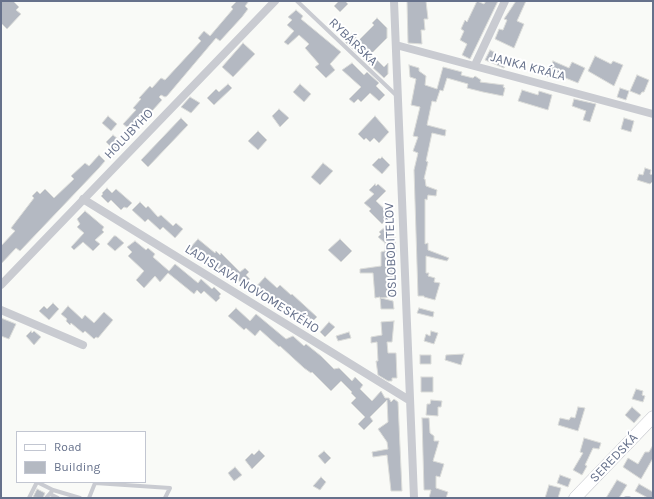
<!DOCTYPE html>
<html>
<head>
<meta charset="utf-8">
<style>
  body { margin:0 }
  #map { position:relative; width:654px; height:499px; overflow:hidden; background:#f9faf7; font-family:Karla,sans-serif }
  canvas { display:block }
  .frame { position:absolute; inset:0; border:2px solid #66718b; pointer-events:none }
  .legend { position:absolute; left:16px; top:431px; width:130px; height:52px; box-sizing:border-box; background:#fff; border:1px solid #c2c6d1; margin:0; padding:5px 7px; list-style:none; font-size:12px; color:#66718b }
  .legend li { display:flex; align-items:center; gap:8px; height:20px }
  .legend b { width:20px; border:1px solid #c2c6d1 }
</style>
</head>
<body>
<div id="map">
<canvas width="654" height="499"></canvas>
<div class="frame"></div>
<ul class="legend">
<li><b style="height:5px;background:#fff"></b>Road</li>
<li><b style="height:11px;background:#b4b9c2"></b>Building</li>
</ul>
</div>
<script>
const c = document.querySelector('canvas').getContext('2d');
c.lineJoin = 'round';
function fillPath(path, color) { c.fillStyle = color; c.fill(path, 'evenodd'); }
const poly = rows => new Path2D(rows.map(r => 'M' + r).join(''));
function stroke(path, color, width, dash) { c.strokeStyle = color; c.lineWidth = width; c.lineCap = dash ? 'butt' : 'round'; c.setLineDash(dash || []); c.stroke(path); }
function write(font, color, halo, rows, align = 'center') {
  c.font = font + ' Karla,sans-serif'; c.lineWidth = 4; c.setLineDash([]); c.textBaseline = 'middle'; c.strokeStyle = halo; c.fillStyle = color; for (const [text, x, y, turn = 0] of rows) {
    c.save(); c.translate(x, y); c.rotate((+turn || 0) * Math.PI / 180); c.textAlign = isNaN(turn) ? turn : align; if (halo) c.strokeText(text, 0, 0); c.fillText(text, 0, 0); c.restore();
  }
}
const building = poly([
  [1,1,13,1,19,7,16,10,21,14,7,29,1,23,1,1],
  [237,1,249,1,245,6,248,9,242,17,220,41,216,38,167,96,165,97,161,95,159,97,162,100,133,132,123,124,136,110,133,108,141,99,139,98,150,86,152,88,161,78,165,80,201,41,198,38,204,31,210,36,233,9,231,7,237,1],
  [339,1,345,1,348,4,340,12,334,6,339,1],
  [407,1,426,1,428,19,424,19,425,30,421,30,422,44,408,43,407,1],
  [477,1,484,4,486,1,498,1,470,59,462,55,467,44,460,40,464,31,461,29,465,20,467,22,477,1],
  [516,1,526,1,517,21,524,24,514,48,495,39,499,29,503,30,507,20,504,19,516,1],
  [296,10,303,16,301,19,341,52,330,64,335,70,326,78,315,67,319,64,305,48,309,44,299,35,288,45,284,42,294,31,287,25,292,20,288,17,296,10],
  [377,18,387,28,387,38,371,54,384,67,388,63,388,74,384,78,344,41,348,34,356,34,356,43,374,25,372,23,377,18],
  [243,43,255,54,233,77,222,67,243,43],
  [490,50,500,55,499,57,507,61,504,68,485,60,490,50],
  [595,56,611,64,613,61,623,65,614,86,588,71,595,56],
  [553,61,569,68,572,62,585,68,578,83,553,73,551,78,542,75,545,68,550,70,553,61],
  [352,63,364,75,367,72,379,83,376,86,385,95,379,101,370,93,361,102,358,99,354,103,349,99,361,87,342,70,352,63],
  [409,65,419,68,419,71,426,76,425,85,437,89,443,67,462,72,461,75,473,78,475,76,481,80,480,82,504,85,503,87,505,88,503,96,483,92,467,88,468,84,447,78,443,91,440,90,436,102,432,101,427,125,446,130,445,136,432,133,426,161,428,162,424,179,425,179,426,186,437,190,436,196,428,195,427,200,425,199,425,244,428,243,428,250,449,258,447,261,426,256,426,273,429,273,428,276,435,278,434,282,440,283,435,300,424,297,424,296,418,296,414,170,418,153,413,151,418,137,413,136,420,107,411,105,416,79,410,77,409,65],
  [637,75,649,80,644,92,642,92,640,95,630,91,637,75],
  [228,84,232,88,214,105,207,98,216,89,219,92,228,84],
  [300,84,311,94,304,102,293,92,300,84],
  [620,88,629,91,626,100,617,97,620,88],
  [522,90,538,95,539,91,552,95,548,110,518,101,522,90],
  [190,97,200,103,191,113,181,107,190,97],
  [574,99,596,104,590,122,583,120,586,111,572,106,574,99],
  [279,109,289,118,280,127,272,116,279,109],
  [108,116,117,124,111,131,102,123,108,116],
  [375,116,389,132,379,143,374,138,370,142,366,138,364,140,358,134,375,116],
  [181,118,188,125,148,167,141,160,181,118],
  [624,118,634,121,631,132,621,129,624,118],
  [258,131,267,140,258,150,248,141,258,131],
  [113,135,123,143,115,151,106,142,113,135],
  [99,155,105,161,99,168,20,251,16,248,1,264,1,246,15,231,11,228,34,198,32,196,37,191,40,194,45,189,54,198,74,179,71,176,85,163,89,166,99,155],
  [382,157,390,165,382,174,372,165,379,158,380,159,382,157],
  [323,163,333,171,320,185,311,177,323,163],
  [645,168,651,170,650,174,653,175,653,181,650,184,637,180,639,174,643,175,645,168],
  [375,184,376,186,378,184,386,191,376,201,391,215,382,224,369,211,371,209,364,203,374,194,369,190,375,184],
  [107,188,112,193,116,189,132,203,127,208,124,207,121,210,111,200,108,203,101,196,103,194,102,193,107,188],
  [140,202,146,208,148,206,158,217,161,215,173,226,176,223,183,229,175,238,163,227,160,230,148,219,145,222,132,210,140,202],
  [85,211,104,227,102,230,104,232,95,240,100,244,93,251,83,242,74,250,71,247,84,233,77,227,80,224,77,219,85,211],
  [385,227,395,236,396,255,392,256,393,297,381,298,393,301,394,309,381,309,380,297,375,298,373,273,360,273,360,269,381,266,381,252,385,251,385,243,378,237,381,234,379,232,385,227],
  [114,236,116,236,124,243,115,251,107,244,114,236],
  [198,239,215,253,216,251,220,255,221,253,240,272,245,268,249,272,246,275,250,279,244,285,230,274,225,275,215,265,213,267,204,259,203,260,196,255,189,249,198,239],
  [340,239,352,251,341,262,328,250,340,239],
  [135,241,146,250,148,248,155,254,153,257,169,271,175,264,198,283,201,279,212,289,214,287,221,294,219,296,220,298,216,302,204,291,201,294,197,290,194,294,168,273,160,282,155,276,144,288,136,280,144,271,128,256,132,252,127,247,135,241],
  [265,277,277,288,280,285,291,295,292,294,317,317,308,326,280,300,277,304,265,293,262,296,254,289,265,277],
  [53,303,59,309,49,320,39,311,44,306,47,309,53,303],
  [68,306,82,319,85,315,94,323,104,312,113,320,98,338,96,337,94,339,85,331,83,333,71,323,70,325,66,321,67,319,61,314,68,306],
  [236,308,250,321,256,314,286,339,293,336,304,346,306,344,321,356,334,369,339,368,352,381,355,377,363,385,360,389,372,401,381,391,385,398,389,398,391,402,394,399,398,402,402,491,391,491,387,455,373,457,372,452,388,449,387,442,378,429,388,422,387,400,370,417,373,421,364,430,358,424,365,417,351,403,356,398,351,393,352,392,341,381,331,391,312,372,311,373,304,368,280,346,279,347,260,330,255,336,246,328,244,330,228,316,236,308],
  [419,308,434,312,433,317,417,313,419,308],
  [1,318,16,324,9,339,1,336,1,318],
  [394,321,392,342,387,342,388,353,396,353,397,378,392,378,392,381,388,381,378,375,376,361,378,361,377,342,371,343,371,337,382,335,381,322,394,321],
  [329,322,335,327,325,337,320,332,329,322],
  [31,331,32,333,34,331,41,337,34,345,26,336,31,331],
  [431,331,438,333,434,344,424,341,426,334,430,336,431,331],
  [349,332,351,338,338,341,336,336,349,332],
  [464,354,461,365,445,360,446,355,464,354],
  [420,355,431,355,431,364,420,364,420,355],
  [421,377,433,377,433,392,421,392,421,377],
  [636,389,643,391,642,395,645,396,643,402,632,399,636,389],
  [431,400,442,401,441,407,438,407,438,416,426,415,427,404,430,404,431,400],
  [578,407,585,408,578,431,558,425,560,418,569,420,571,417,575,418,578,407],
  [632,407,641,415,634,423,625,415,632,407],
  [422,418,429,418,430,433,434,436,434,441,439,441,433,461,444,464,440,477,436,476,436,488,448,492,446,498,429,498,431,490,424,490,422,418],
  [584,438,601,443,599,449,593,448,585,465,587,466,582,475,573,470,583,453,580,452,584,438],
  [653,445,653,458,641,479,623,467,628,458,638,464,645,452,649,452,653,445],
  [259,450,265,456,252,469,245,460,252,453,254,455,259,450],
  [324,451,331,458,325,464,318,456,324,451],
  [235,467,242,475,234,481,228,473,235,467],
  [560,475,571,479,568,487,557,483,560,475],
  [321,477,326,482,320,490,313,486,321,477],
  [617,480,627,485,619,498,606,498,617,480],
  [639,484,653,492,653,498,648,498,635,491,639,484],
  [549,485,561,488,558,498,545,498,549,485],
  [37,489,45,493,43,498,33,497,37,489]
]);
fillPath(building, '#b4b9c2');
stroke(building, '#dbdcd9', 1);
const secondary = poly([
  [575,498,653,417]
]);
stroke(secondary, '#c0c2c9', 13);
stroke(poly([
  [297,1,397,96],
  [50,494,58,498],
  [29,498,37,482,53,490],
  [46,498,53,490,80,498],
  [89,498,95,483,170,488,165,498],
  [626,498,629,498]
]), '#c9cbd1', 4);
stroke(poly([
  [394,1,414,498],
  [396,45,653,114],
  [475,65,505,1],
  [83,199,409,400],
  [1,285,275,1],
  [1,310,83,345]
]), '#c9cbd1', 8);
stroke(secondary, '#fff', 12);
write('13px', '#66718b', '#fff', [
  ["RYBÁRSKA",353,42,44],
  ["JANKA KRÁĽA",528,67,15],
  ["HOLUBYHO",129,134,-46],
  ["OSLOBODITEĽOV",391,250,-92],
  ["LADISLAVA NOVOMESKÉHO",252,289,32],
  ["SEREDSKÁ",614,458,-46]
]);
</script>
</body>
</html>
